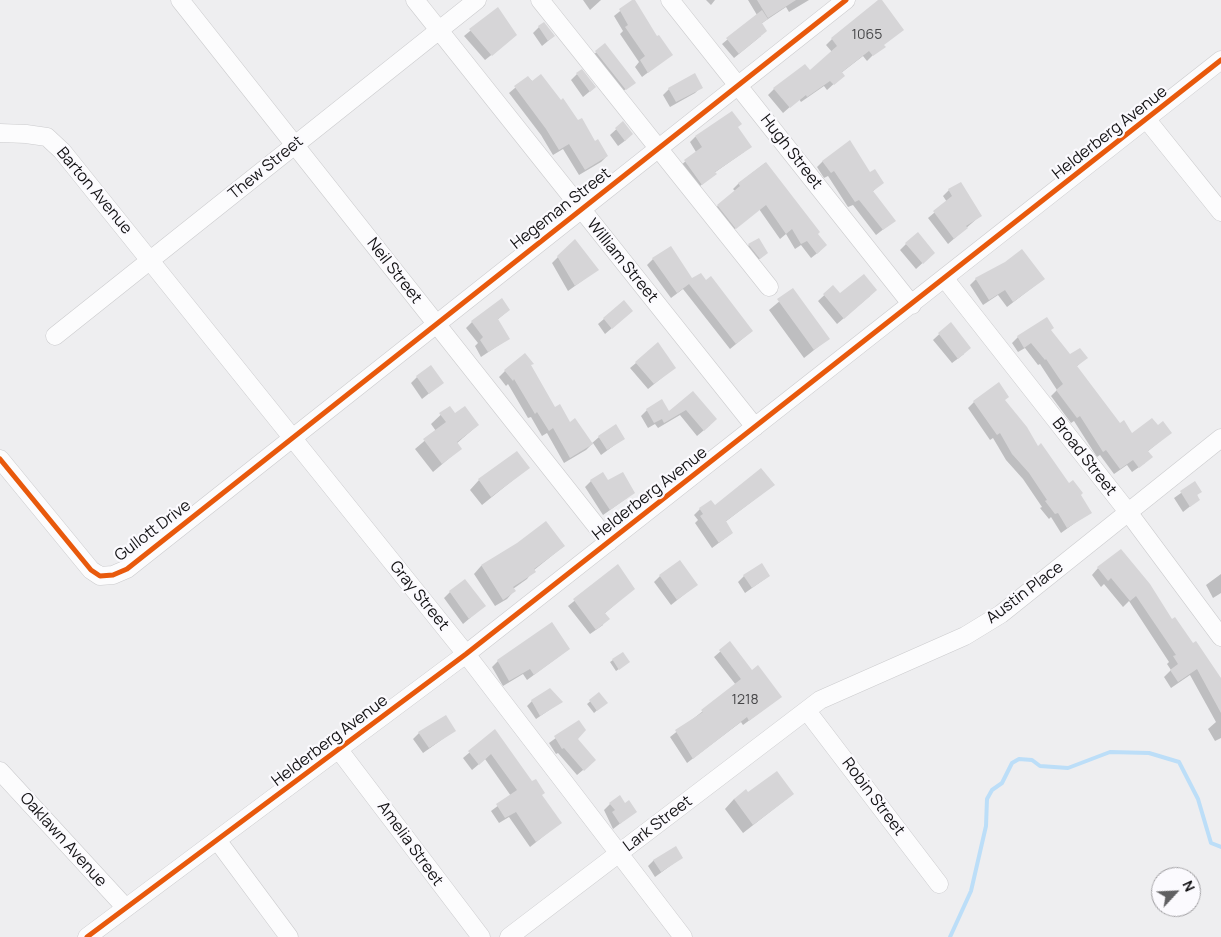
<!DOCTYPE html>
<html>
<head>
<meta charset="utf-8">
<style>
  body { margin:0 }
  #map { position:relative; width:1221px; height:937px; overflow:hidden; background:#eeeef0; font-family:Manrope,sans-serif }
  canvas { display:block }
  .north { position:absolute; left:1151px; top:867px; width:50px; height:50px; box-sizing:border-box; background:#fbfafe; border:1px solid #9f9ea1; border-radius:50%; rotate:65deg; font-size:14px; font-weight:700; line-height:20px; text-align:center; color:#141315 }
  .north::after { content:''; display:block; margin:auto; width:18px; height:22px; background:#606062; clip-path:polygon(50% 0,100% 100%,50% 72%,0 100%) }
</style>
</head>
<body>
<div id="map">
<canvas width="1221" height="937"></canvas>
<div class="north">N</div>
</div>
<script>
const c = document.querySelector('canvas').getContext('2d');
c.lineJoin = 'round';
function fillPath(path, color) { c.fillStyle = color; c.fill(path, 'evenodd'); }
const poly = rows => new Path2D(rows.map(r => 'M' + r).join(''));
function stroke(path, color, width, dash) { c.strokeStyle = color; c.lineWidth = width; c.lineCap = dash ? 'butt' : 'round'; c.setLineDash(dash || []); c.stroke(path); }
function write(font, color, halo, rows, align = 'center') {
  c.font = font + ' Manrope,sans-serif'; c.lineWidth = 4.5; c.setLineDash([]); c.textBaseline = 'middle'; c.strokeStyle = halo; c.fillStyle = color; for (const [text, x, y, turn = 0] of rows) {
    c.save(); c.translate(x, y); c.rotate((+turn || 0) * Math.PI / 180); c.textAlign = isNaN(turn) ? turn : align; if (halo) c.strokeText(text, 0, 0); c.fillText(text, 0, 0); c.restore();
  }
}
fillPath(poly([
  [583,0,601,0,590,10],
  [634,0,657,38,671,55,642,77,635,67,639,62,620,34,623,31,614,16],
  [706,0,715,0,711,5],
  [748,0,809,0,789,12,786,7,765,21,761,24,761,36,734,58,722,44,757,15],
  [498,8,509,41,485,60,464,36],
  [539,27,554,36,542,46,533,33],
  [832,39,883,45,867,61,863,56,841,73,837,81,827,90,824,86,801,102,799,99,783,113,768,95,774,89,809,72,832,52,826,45],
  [605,45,632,85,623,91,593,55],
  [577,74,595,87,583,97,571,80],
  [528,77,607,156,601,162,579,175,563,149,553,155,541,135,509,93],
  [701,87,695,93,670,107,663,95,669,89],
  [623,123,626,140,618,146,610,135],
  [736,127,744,152,714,173,696,190,679,167,696,152,690,142,695,137],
  [823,161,869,174,882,183,872,192,894,221,876,235,853,205,848,207,828,176,824,178,817,167],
  [765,163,819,232,817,234,820,251,811,258,801,245,795,249,786,234,780,239,759,209,730,233,712,211,735,191,733,189,739,183],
  [949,190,980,216,948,244,928,218,947,202,943,196],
  [906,244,928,258,916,269,900,250],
  [749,245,767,253,753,264,743,251],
  [558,257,597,270,568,291,552,263],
  [653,259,691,279,752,331,730,349,683,289,671,298,647,265],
  [976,279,1037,284,1007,307,998,295,983,305,970,285],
  [833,287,840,295,870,296,837,324,818,301],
  [793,290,828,339,804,358,769,310],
  [624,302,626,316,605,334,598,324],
  [509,310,497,320,508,339,481,357,475,346,478,343,466,328,472,322],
  [950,324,964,354,952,363,933,340],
  [1050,331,1070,356,1086,358,1076,367,1120,425,1132,435,1158,427,1170,433,1147,452,1145,463,1132,472,1127,465,1114,474,1100,455,1097,457,1074,421,1071,423,1051,396,1057,390,1040,364,1038,365,1025,348,1018,352,1012,343,1018,337],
  [636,363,674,368,648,389,630,368],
  [530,366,555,409,591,444,599,437,624,438,601,455,593,443,586,450,564,463,547,433,542,436,531,417,528,418,508,384,506,386,499,377,505,371],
  [417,377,442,383,422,399,411,383],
  [693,392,710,425,697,436,680,415,658,428,655,424,648,428,641,416,647,410,662,401,669,413],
  [1003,400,1037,448,1090,512,1061,533,1051,517,1049,519,1040,508,1042,507,1023,479,1006,460,993,438,990,440,968,408,974,402],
  [449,407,455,415,478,425,456,444,460,449,433,472,415,449,436,431,431,424],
  [528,468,482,505,470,490,479,480],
  [591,481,608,482,627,498,603,515,585,487],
  [1195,483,1198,500,1183,512,1174,498],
  [767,490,725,522,732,533,712,548,695,523,698,520,694,515,700,509,715,507],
  [518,544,564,546,534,570,527,579,513,589,514,591,507,599,495,606,474,574,481,566],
  [618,566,633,589,604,614,603,625,590,634,568,606],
  [1098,568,1172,621,1221,680,1221,738,1215,741,1208,729,1216,722,1190,675,1171,688,1164,677,1171,670,1167,664,1169,662,1129,601,1123,607,1104,584,1101,587,1092,575],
  [1221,574,1221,593,1213,598,1206,585],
  [660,576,696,585,671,605,654,582],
  [744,576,769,576,745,593,738,582],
  [450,592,484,606,463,624,444,598],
  [730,643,774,702,743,725,741,722,687,763,670,737,736,685,714,657],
  [569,649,527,680,523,674,503,686,492,667,498,661],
  [613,660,629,662,616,671,610,662],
  [599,694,603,705,594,713,587,704],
  [532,701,561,702,536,719,527,706],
  [578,722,576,739,589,765,577,775,558,753,556,754,549,743],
  [454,731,423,753,413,739,419,733],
  [495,731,560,823,530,847,509,817,499,823,491,811,511,796,485,759,472,770,463,758],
  [748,794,793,794,743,833,725,809,734,799],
  [610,804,625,804,635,812,613,829,604,810],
  [681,858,655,877,648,866,654,860]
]), '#0003');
stroke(poly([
  [950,937,971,891,986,826,987,799,992,790,1002,783,1012,763,1019,759,1032,760,1040,766,1068,768,1110,752,1149,753,1179,762,1198,799,1211,843,1221,847]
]), '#bcdef8', 4);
fillPath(poly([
  [632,0,635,0,657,36,659,35,673,55,648,73,640,60,645,56,625,27,628,25,619,9],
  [757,0,796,0,768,18],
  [878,0,882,0,904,30,884,45,886,47,873,56,869,51,842,72,845,76,834,85,830,81,807,97,806,95,790,108,773,88,805,64,810,70,837,46,831,38],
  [498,7,517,35,492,56,469,29],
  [762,10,768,19,762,23,767,31,739,54,726,38],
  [544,22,555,36,548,41,538,26],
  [605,43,636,83,626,90,595,51],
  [582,69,596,87,590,92,576,73],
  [695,73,703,88,676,102,668,88],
  [541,74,561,100,563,98,578,120,582,118,595,141,598,139,608,156,585,170,569,144,559,150,546,129,514,86,528,76,532,81],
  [732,111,742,124,738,127,752,147,715,172,717,174,702,185,684,160,702,147,695,136],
  [623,121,633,134,625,141,615,128],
  [850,140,870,172,875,169,884,183,873,191,896,221,883,230,859,200,855,202,834,171,831,173,822,161],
  [766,162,820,232,818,234,827,245,817,254,807,241,801,244,792,229,786,234,766,205,736,229,717,205,740,186,738,183],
  [961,182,982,216,966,226,968,228,954,239,933,211,952,196,948,189],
  [918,232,935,253,923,264,905,243],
  [759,238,768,253,760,259,748,244],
  [575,239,599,270,575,286,557,256],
  [671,246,692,278,701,273,706,280,711,276,753,331,736,344,689,284,677,293,652,258],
  [1022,249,1045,279,1013,302,1005,290,989,300,975,278,1005,262],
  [864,274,877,290,844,319,823,294,833,285,840,293],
  [793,288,830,339,814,350,777,299],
  [502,298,510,310,498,319,510,339,488,352,480,340,483,337,471,321],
  [624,300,633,311,612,329,603,318],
  [1047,317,1054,328,1051,330,1070,354,1080,348,1088,358,1077,366,1120,423,1124,420,1132,433,1152,418,1158,425,1163,421,1172,433,1148,451,1153,457,1139,468,1133,460,1120,469,1106,450,1103,452,1080,416,1077,418,1056,390,1063,384,1046,359,1045,360,1031,343,1024,348,1017,336],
  [951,322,971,348,958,359,938,333],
  [658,342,676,368,654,384,635,362],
  [525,353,534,364,531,365,555,407,560,404,570,422,575,418,593,444,570,458,553,428,549,431,537,412,535,414,514,379,513,381,504,370],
  [431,365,444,383,429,394,416,376],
  [999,382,1009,397,1005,400,1027,427,1038,446,1041,443,1069,483,1073,480,1083,493,1081,495,1092,513,1067,528,1058,513,1055,514,1045,501,1047,500,1029,473,1012,454,1000,433,997,435,973,401],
  [693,391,717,419,704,431,686,410,664,423,662,419,654,423,646,409,662,399,669,411],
  [450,406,455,413,465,406,479,425,457,442,462,449,442,464,423,439,446,422,439,413],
  [616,424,625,439,607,450,598,436],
  [517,451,530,468,491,497,478,479],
  [761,468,775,485,726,521,733,533,719,543,700,516,703,514,699,508,711,500,715,505],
  [603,472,608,480,623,472,635,493,610,510,590,480],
  [1195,481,1202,492,1197,495,1200,500,1190,507,1180,491],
  [546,521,565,546,534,569,536,572,513,587,516,591,503,600,481,565,517,543],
  [1121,549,1150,584,1172,619,1175,617,1193,643,1196,641,1221,678,1221,713,1197,669,1178,682,1170,670,1178,664,1173,656,1176,655,1136,596,1130,601,1111,578,1108,581,1097,567],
  [680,560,698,585,677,600,659,575],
  [762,563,770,576,752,588,743,575],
  [618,564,635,589,605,613,610,619,596,630,573,599],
  [465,579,486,606,469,619,449,591],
  [552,622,570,649,534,675,530,669,509,681,497,660],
  [730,641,752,670,758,665,782,697,749,721,747,717,693,759,675,730,703,712,701,710,741,679,719,650],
  [623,652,630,662,619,670,612,659],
  [550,688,563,702,540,716,531,700],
  [599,692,608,703,597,711,589,700],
  [446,715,456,731,429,748,418,732],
  [579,720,586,730,578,739,596,760,584,771,564,748,562,749,554,736],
  [495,729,532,781,536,779,545,793,542,795,562,823,536,842,516,812,505,818,496,804,517,790,491,754,479,765,468,751],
  [777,771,794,794,753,825,734,799,746,789,748,792],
  [620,795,625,803,629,800,637,812,620,824,612,812,615,810,609,803],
  [676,846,683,858,661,872,653,860]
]), '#d6d5d7');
const minor = poly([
  [180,0,609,542],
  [415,0,755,427],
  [540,0,769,287],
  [670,0,912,305],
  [1147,120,1221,212],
  [0,133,26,134,47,137,62,151,466,654,683,937],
  [945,279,1128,512,1221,637],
  [55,336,477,0],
  [0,459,91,570,100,576,113,575,127,569,846,0],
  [807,711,939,884],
  [339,750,481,937],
  [0,771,126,908],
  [217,840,289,937],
  [87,937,466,654,1221,60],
  [509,937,820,700,965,636,1001,614,1221,438]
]);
stroke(minor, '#cbcbcd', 19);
stroke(minor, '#fcfcfd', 18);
stroke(poly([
  [0,459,91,570,100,576,113,575,127,569,846,0],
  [87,937,466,654,1221,60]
]), '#e8590c', 5);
write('14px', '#464648', null, [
  ["1065",867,35],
  ["1218",745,700]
]);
write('16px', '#141315', '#fbfafe', [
  ["Helderberg Avenue",1110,133,-38],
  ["Hugh Street",791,152,52],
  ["Thew Street",266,168,-39],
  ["Barton Avenue",94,191,50],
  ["Hegeman Street",561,209,-38],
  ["William Street",622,261,51],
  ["Neil Street",394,271,52],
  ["Broad Street",1084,457,52],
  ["Helderberg Avenue",650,494,-38],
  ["Gullott Drive",153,531,-37],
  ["Austin Place",1025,593,-37],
  ["Gray Street",419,596,51],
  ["Helderberg Avenue",330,741,-37],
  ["Robin Street",873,797,53],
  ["Lark Street",658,824,-37],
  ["Oaklawn Avenue",63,840,48],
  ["Amelia Street",410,844,54]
]);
</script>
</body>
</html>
